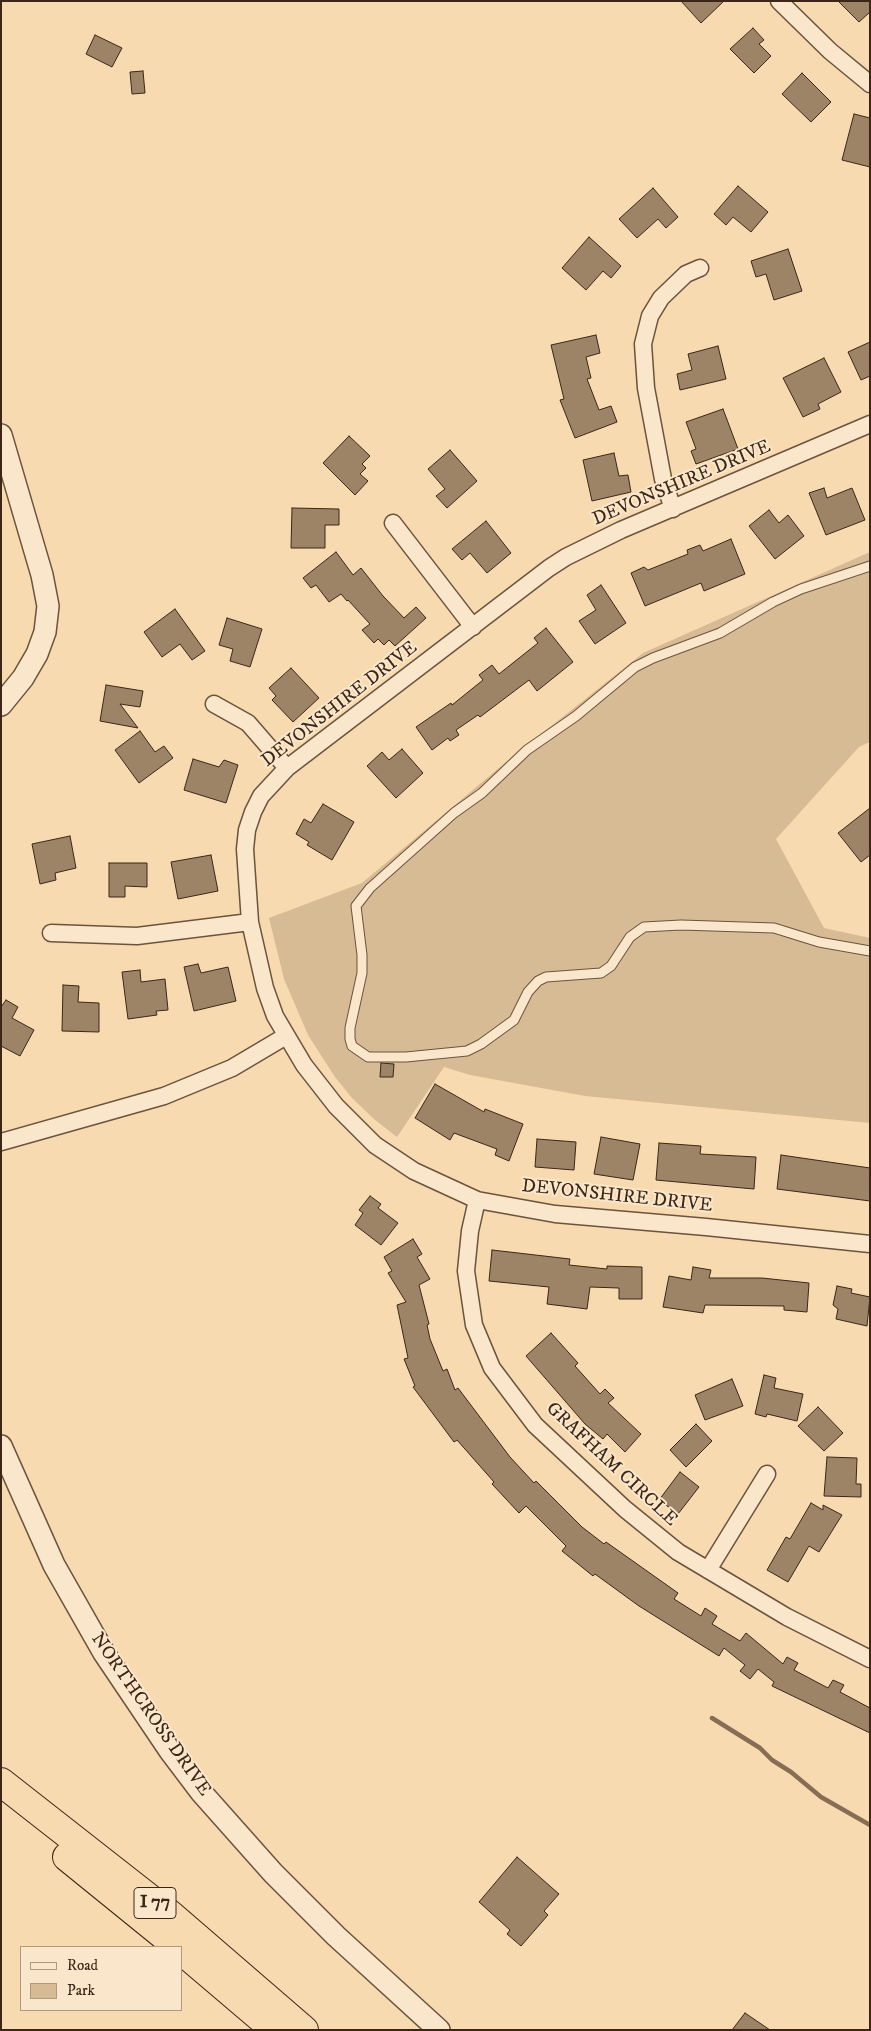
<!DOCTYPE html>
<style>
body{margin:0}
#map{position:relative;width:871px;height:2031px;overflow:hidden;background:#f7daaf;font-family:"IM FELL DW Pica",serif}
canvas{display:block}
.frame{position:absolute;inset:0;border:2px solid #3c2618;pointer-events:none}
.legend{position:absolute;left:20px;top:1946px;width:162px;height:65px;box-sizing:border-box;background:#fae7cb;border:1px solid #ae9a83;margin:0;padding:6px 9px;list-style:none;font-size:15px;color:#3c2618}
.legend li{display:flex;align-items:center;gap:10px;height:25px}
.legend b{width:25px;border:1px solid #ae9a83}
</style>
<div id="map">
<canvas width="871" height="2031"></canvas>
<div class="frame"></div>
<ul class="legend">
<li><b style="height:6px;background:#fae7cb"></b>Road</li>
<li><b style="height:14px;background:#d7bb95"></b>Park</li>
</ul>
</div>
<script>
const g = document.querySelector('canvas').getContext('2d');
g.lineJoin = 'round';
function paint(path, color) { g.fillStyle = color; g.fill(path, 'evenodd'); }
const poly = rows => new Path2D(rows.map(r => 'M' + r).join(''));
function trace(path, color, width, dash) { g.strokeStyle = color; g.lineWidth = width; g.lineCap = dash ? 'butt' : 'round'; g.setLineDash(dash || []); g.stroke(path); }
function drawText(font, color, halo, rows, align = 'center') {
  g.font = font + ' "IM FELL DW Pica",serif'; g.lineWidth = 4; g.setLineDash([]); g.textBaseline = 'middle'; g.strokeStyle = halo; g.fillStyle = color; for (const [text, x, y, turn = 0] of rows) {
    g.save(); g.translate(x, y); g.rotate((+turn || 0) * Math.PI / 180); g.textAlign = isNaN(turn) ? turn : align; if (halo) g.strokeText(text, 0, 0); g.fillText(text, 0, 0); g.restore();
  }
}
const green = poly([
 [870,552,870,742,859,747,776,839,824,928,870,938,870,1123,585,1096,470,1075,444,1067,397,1137,374,1119,352,1098,335,1077,308,1035,284,979,269,918,362,883,506,762,643,653]
]);
const stream = poly([
 [712,1718,760,1748,772,1760,791,1772,821,1797,870,1825]
]);
const building = poly([
 [681,1,724,1,701,23,681,1],
 [838,1,870,1,870,12,859,22,838,1],
 [753,28,764,40,759,44,771,56,754,73,730,49,753,28],
 [95,35,122,48,112,67,86,54,95,35],
 [143,71,145,93,132,94,130,72,143,71],
 [802,73,831,102,811,122,782,94,802,73],
 [854,114,870,118,870,167,842,160,854,114],
 [738,186,768,212,751,232,733,217,726,225,714,214,738,186],
 [653,188,678,217,666,228,658,219,637,238,619,219,653,188],
 [589,237,621,266,611,278,603,271,586,290,562,268,589,237],
 [788,249,802,291,774,300,766,274,756,277,751,261,788,249],
 [596,335,600,353,586,357,591,378,587,379,599,410,611,406,617,422,575,438,560,400,564,399,551,345,596,335],
 [870,342,870,376,861,380,848,352,870,342],
 [718,346,726,379,680,390,677,374,692,370,688,354,718,346],
 [824,358,841,392,818,404,820,409,803,417,783,378,824,358],
 [723,409,738,449,696,464,691,451,696,449,686,422,723,409],
 [349,436,370,456,362,464,366,468,360,474,368,481,355,495,323,463,349,436],
 [450,450,477,481,447,508,436,496,445,489,428,469,450,450],
 [614,453,619,476,628,475,631,492,592,501,583,460,614,453],
 [824,488,827,498,852,488,865,520,826,535,809,493,824,488],
 [292,508,339,509,339,525,325,525,325,548,291,548,292,508],
 [769,510,779,523,788,515,804,536,775,559,749,526,769,510],
 [486,521,511,553,487,573,470,553,462,560,452,549,486,521],
 [731,539,745,574,704,591,701,583,645,606,631,573,644,567,648,570,688,554,687,550,700,545,703,551,731,539],
 [336,552,353,575,361,568,383,596,404,618,416,607,426,618,395,646,389,640,384,645,378,639,374,643,362,630,370,624,348,600,347,601,341,594,329,602,316,585,311,588,303,578,336,552],
 [601,585,626,623,595,644,579,621,596,610,587,595,601,585],
 [175,609,205,651,192,660,180,644,162,657,144,632,175,609],
 [227,618,262,629,250,667,230,661,233,649,219,645,227,618],
 [546,628,573,662,537,691,529,680,480,717,478,715,456,730,459,735,450,741,448,738,432,750,416,727,451,703,452,705,483,680,479,675,492,665,499,674,538,643,534,638,546,628],
 [291,668,319,698,293,722,272,700,276,696,269,688,291,668],
 [106,685,143,691,140,707,120,704,138,728,100,721,106,685],
 [140,731,155,752,164,746,173,758,139,783,115,750,140,731],
 [402,749,423,773,396,798,367,766,382,752,389,760,402,749],
 [193,759,219,767,224,760,238,765,226,803,184,790,193,759],
 [323,804,354,822,332,860,307,845,309,842,296,834,304,819,311,823,323,804],
 [870,808,870,855,861,862,838,833,870,808],
 [70,836,76,868,55,873,56,880,40,884,32,844,70,836],
 [211,855,218,891,178,899,171,862,211,855],
 [109,863,147,863,147,887,125,886,125,897,109,897,109,863],
 [198,964,201,973,228,967,236,1001,194,1011,184,967,198,964],
 [140,970,141,982,165,979,168,1010,156,1011,157,1015,128,1019,122,972,140,970],
 [63,985,79,986,78,1002,99,1003,99,1032,62,1031,63,985],
 [6,1000,18,1007,12,1018,34,1030,20,1056,1,1046,1,1007,6,1000],
 [381,1063,394,1064,393,1077,380,1077,381,1063],
 [435,1084,484,1112,485,1109,523,1124,509,1161,495,1155,497,1149,454,1133,450,1140,415,1118,435,1084],
 [601,1137,640,1144,633,1180,594,1174,601,1137],
 [537,1139,576,1142,574,1170,535,1167,537,1139],
 [659,1143,701,1146,700,1154,756,1157,754,1189,656,1180,659,1143],
 [781,1155,870,1168,870,1201,777,1189,781,1155],
 [370,1196,381,1204,378,1208,398,1223,381,1245,355,1225,363,1213,359,1210,370,1196],
 [413,1239,422,1254,417,1257,430,1279,419,1285,429,1324,427,1325,430,1339,443,1371,447,1369,455,1390,458,1388,510,1457,534,1483,536,1481,582,1527,604,1544,606,1542,678,1593,674,1599,701,1616,705,1608,717,1616,712,1624,740,1641,746,1633,783,1664,787,1657,798,1663,794,1670,828,1688,833,1680,844,1685,840,1692,870,1708,870,1733,772,1686,774,1682,758,1669,750,1679,740,1671,745,1665,724,1648,719,1656,639,1606,595,1574,593,1576,562,1551,566,1546,526,1506,519,1513,492,1484,494,1482,457,1440,454,1442,413,1387,415,1386,404,1359,408,1358,397,1305,406,1302,388,1273,392,1271,384,1257,413,1239],
 [492,1250,570,1259,569,1265,607,1269,607,1266,642,1267,642,1299,619,1299,619,1288,590,1287,587,1309,547,1304,549,1287,489,1281,492,1250],
 [693,1267,711,1270,709,1278,762,1278,809,1283,807,1312,784,1310,784,1306,705,1305,703,1313,663,1307,669,1276,691,1280,693,1267],
 [837,1286,852,1289,851,1293,870,1297,867,1326,836,1319,838,1309,833,1305,837,1286],
 [551,1333,578,1363,575,1366,600,1394,605,1389,614,1398,608,1403,641,1434,625,1452,607,1434,603,1439,585,1424,526,1356,551,1333],
 [764,1375,776,1378,774,1388,803,1394,797,1421,767,1414,766,1417,755,1414,764,1375],
 [732,1379,743,1406,705,1420,695,1395,732,1379],
 [818,1407,843,1433,824,1451,798,1426,818,1407],
 [696,1424,712,1441,686,1467,670,1450,696,1424],
 [827,1457,857,1458,856,1484,861,1484,861,1497,824,1496,827,1457],
 [680,1472,699,1487,678,1514,659,1500,680,1472],
 [811,1503,823,1510,823,1505,842,1515,819,1552,809,1546,788,1582,767,1570,786,1537,790,1539,811,1503],
 [517,1857,559,1894,544,1911,548,1915,521,1946,507,1934,510,1930,479,1902,517,1857],
 [745,2013,770,2030,732,2030,745,2013]
]);
const service = poly([
 [870,566,801,589,773,602,720,633,653,658,635,667,576,716,527,750,482,793,454,813,370,888,356,906,362,955,362,973,350,1028,350,1039,352,1046,368,1057,406,1057,467,1051,481,1044,514,1020,528,992,538,981,546,977,601,973,611,966,630,937,644,927,681,925,774,928,819,942,870,951]
]);
const minor = poly([
 [779,1,830,51,870,84],
 [870,424,621,530,566,557,549,568,287,768,261,796,253,812,247,830,245,849,250,922,265,988,275,1016,304,1065,336,1106,375,1145,414,1171,477,1200,555,1214,706,1227,870,1244],
 [673,509,663,479,646,388,643,344,650,316,661,298,686,274,700,268],
 [393,523,473,627],
 [214,704,248,723,287,768],
 [51,933,137,936,250,922],
 [1,1142,164,1096,232,1068,286,1036],
 [477,1200,470,1231,466,1271,474,1325,492,1368,535,1425,625,1509,678,1552,787,1617,870,1659],
 [708,1570,767,1474]
]);
const tertiary = poly([
 [1,435,42,575,48,606,45,632,37,654,23,678,1,705],
 [1,1446,54,1565,104,1653,170,1751,201,1792,273,1873,336,1936,439,2030]
]);
const motorway = poly([
 [1,1782,172,1916,304,2030],
 [67,1857,178,1947],
 [181,1950,275,2030]
]);
const shields = [
 [155,1903,42]
];
const shieldNames = [
 ["I 77",155,1903]
];
const streetNames = [
 ["DEVONSHIRE DRIVE",682,484,-23],
 ["DEVONSHIRE DRIVE",340,705,-38],
 ["DEVONSHIRE DRIVE",617,1197,6],
 ["GRAFHAM CIRCLE",611,1465,43],
 ["NORTHCROSS DRIVE",150,1715,55]
];
paint(green, '#d7bb95');
trace(stream, '#866d54', 4.5);
paint(building, '#9d8467');
trace(building, '#3c2618', 1);
trace(service, '#6b533e', 11);
trace(minor, '#6b533e', 19);
trace(tertiary, '#6b533e', 24);
trace(motorway, '#3c2618', 30);
trace(service, '#fae7cb', 9);
trace(minor, '#fae7cb', 16);
trace(tertiary, '#fae7cb', 21);
trace(motorway, '#f7daaf', 28);
for (const [x, y, w] of shields) { const box = new Path2D(); box.roundRect(x - w / 2, y - 15.5, w, 31, 4); g.fillStyle = '#fae7cb'; g.fill(box); trace(box, '#3c2618', 1); }
drawText('bold 18px', '#3c2618', null, shieldNames);
drawText('19px', '#3c2618', '#fae7cb', streetNames);
</script>
